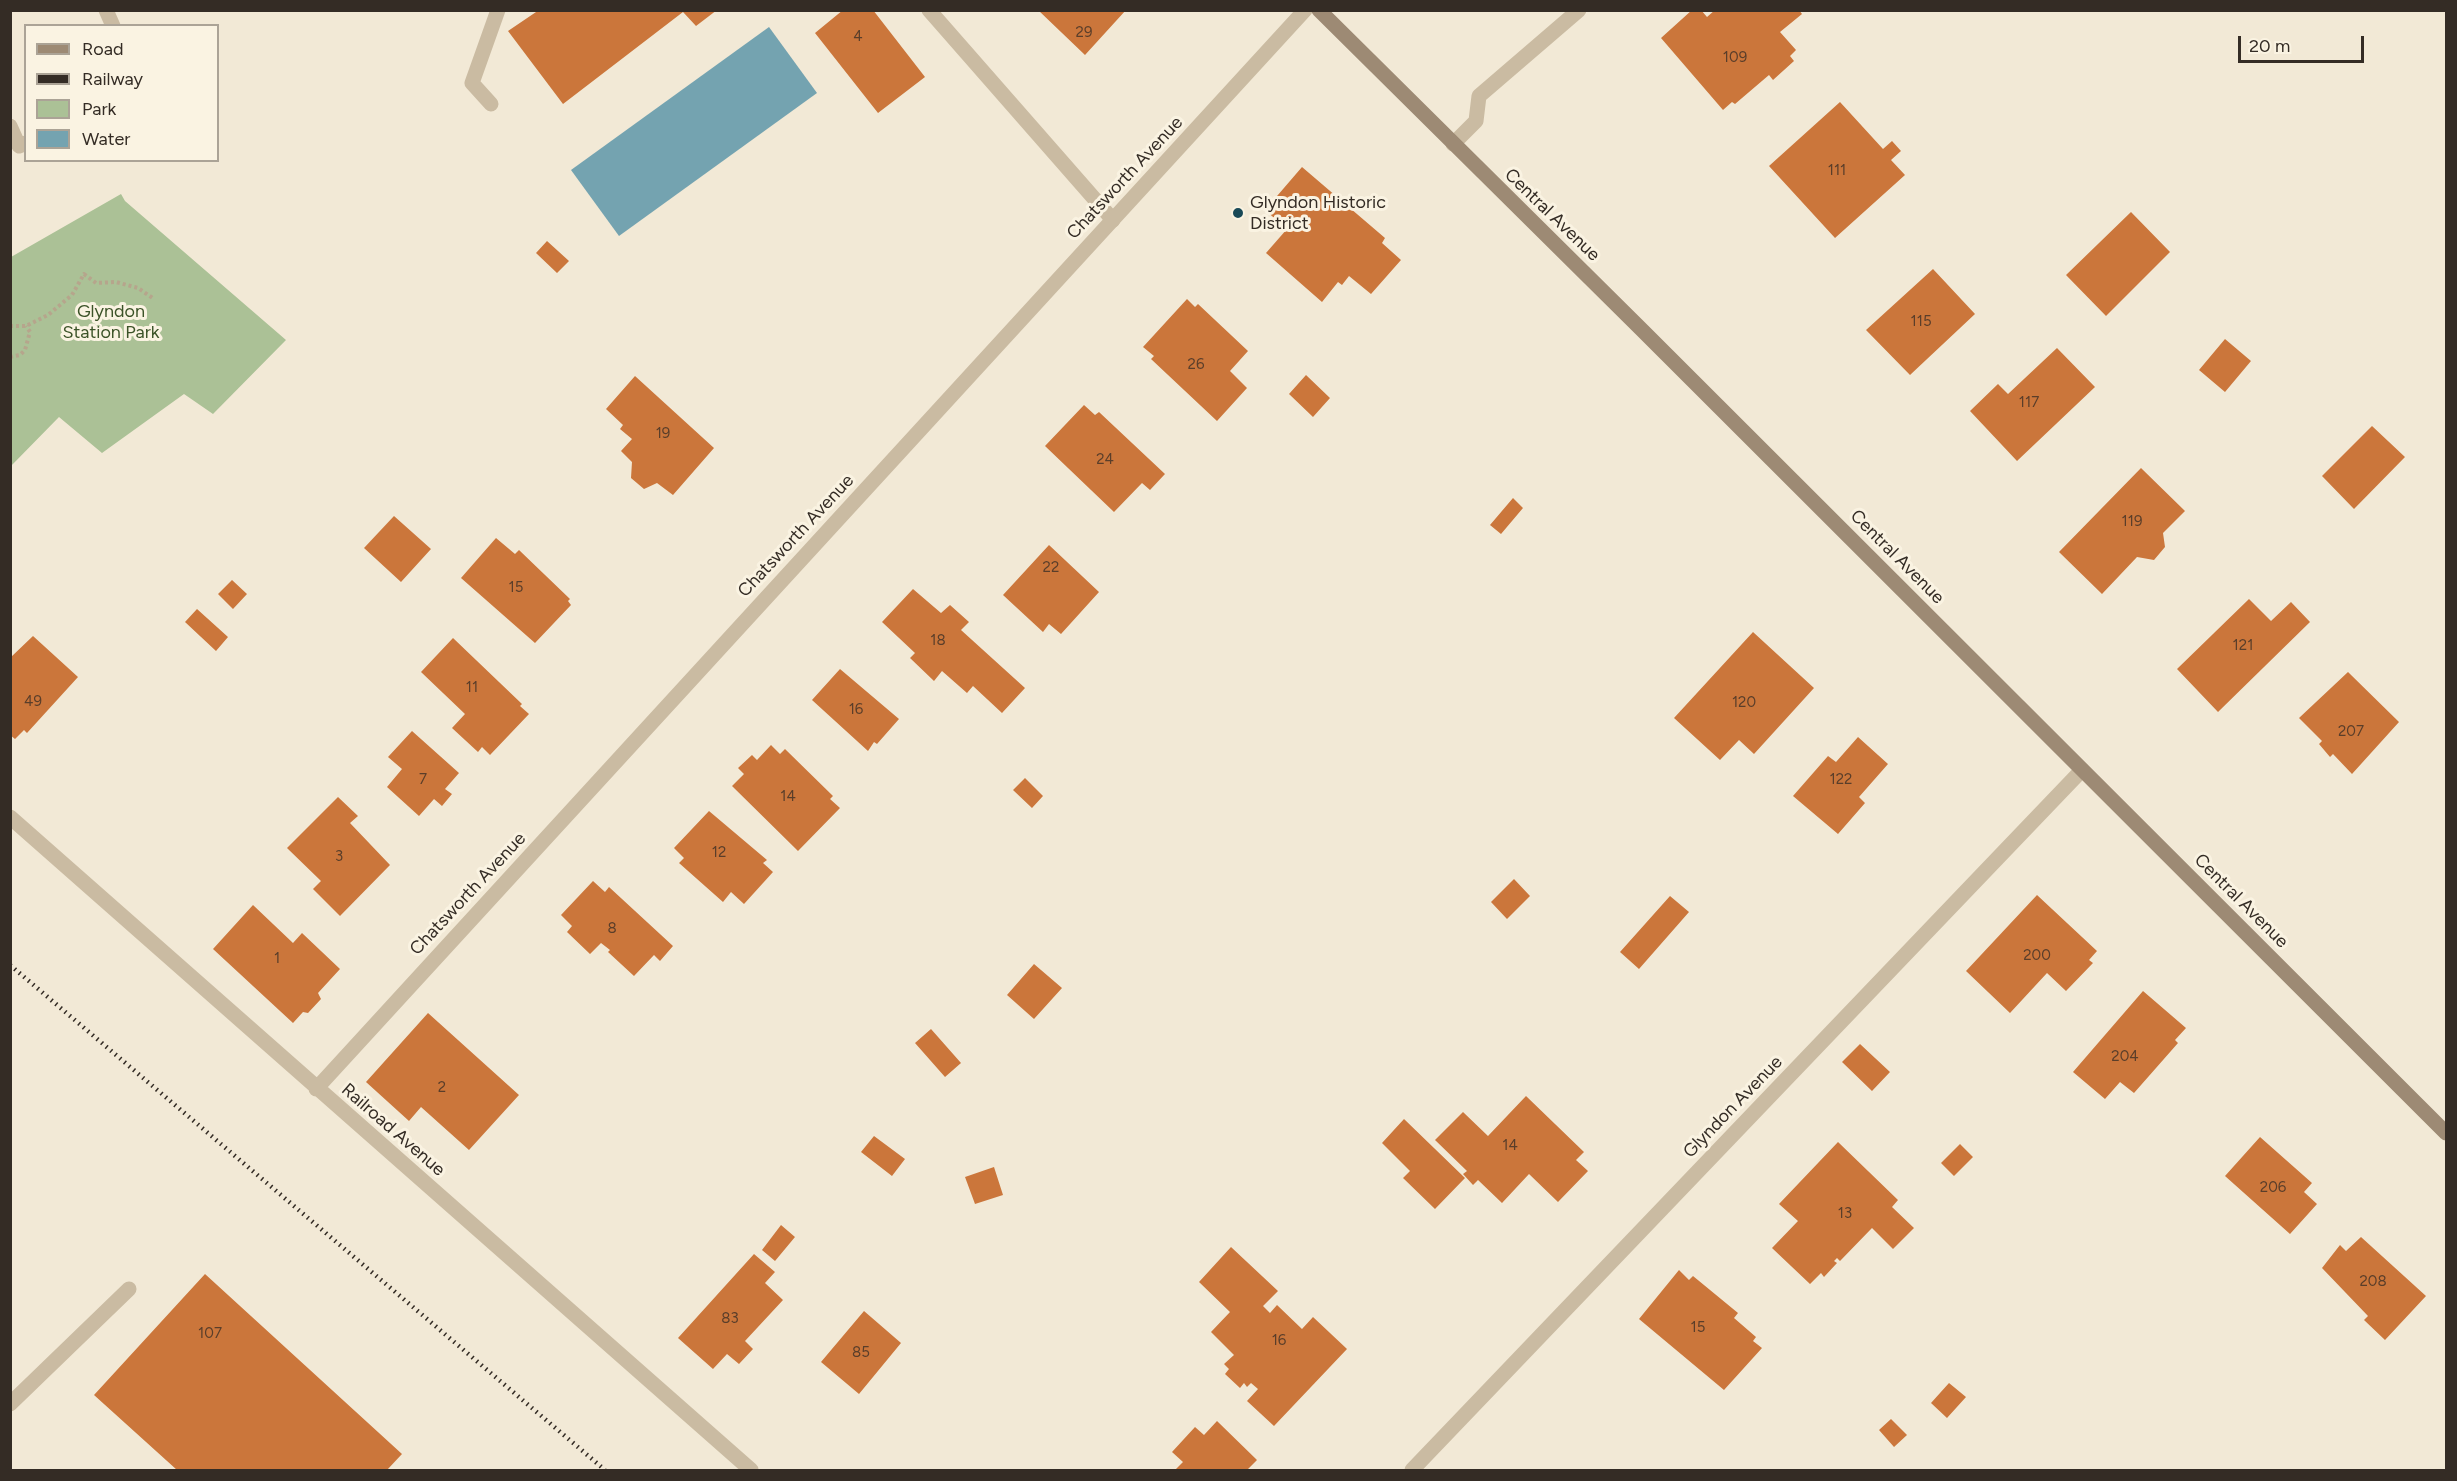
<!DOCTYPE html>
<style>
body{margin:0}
#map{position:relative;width:2457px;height:1481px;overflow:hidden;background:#f2e9d6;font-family:Figtree,sans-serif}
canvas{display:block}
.frame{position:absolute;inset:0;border:12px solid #342c25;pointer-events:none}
.legend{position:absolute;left:24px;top:24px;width:195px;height:138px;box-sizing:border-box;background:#faf3e2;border:2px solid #aba396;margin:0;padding:8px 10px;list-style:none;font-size:18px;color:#342c25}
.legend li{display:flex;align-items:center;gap:12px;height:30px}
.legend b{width:30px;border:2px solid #aba396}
.scale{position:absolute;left:2238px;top:36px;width:126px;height:27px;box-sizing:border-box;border:3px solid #342c25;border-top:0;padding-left:8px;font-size:18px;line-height:21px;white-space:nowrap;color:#342c25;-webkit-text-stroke:4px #faf3e2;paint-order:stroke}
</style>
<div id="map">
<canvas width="2457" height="1481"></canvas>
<div class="frame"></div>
<ul class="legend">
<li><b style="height:8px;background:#9d8a74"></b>Road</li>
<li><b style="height:8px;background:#342c25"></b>Railway</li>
<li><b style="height:16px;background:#abc196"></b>Park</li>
<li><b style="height:16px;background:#74a3b0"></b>Water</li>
</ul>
<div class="scale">20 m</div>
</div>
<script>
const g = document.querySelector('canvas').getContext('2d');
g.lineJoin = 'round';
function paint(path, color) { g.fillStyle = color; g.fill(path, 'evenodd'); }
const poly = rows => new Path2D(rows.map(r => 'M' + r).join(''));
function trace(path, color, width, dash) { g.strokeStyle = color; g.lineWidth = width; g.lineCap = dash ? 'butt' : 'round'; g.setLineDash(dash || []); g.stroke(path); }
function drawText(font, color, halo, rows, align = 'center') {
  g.font = font + ' Figtree,sans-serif'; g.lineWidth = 6; g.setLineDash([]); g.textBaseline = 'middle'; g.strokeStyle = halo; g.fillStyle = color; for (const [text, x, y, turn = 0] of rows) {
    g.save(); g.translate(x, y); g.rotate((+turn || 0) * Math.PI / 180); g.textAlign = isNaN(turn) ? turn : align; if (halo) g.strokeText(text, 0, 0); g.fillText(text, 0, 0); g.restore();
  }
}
const green = poly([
 [121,194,125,201,286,340,213,414,184,394,102,453,59,417,11,466,11,257]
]);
const water = poly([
 [769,27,817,93,619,236,571,170]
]);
const building = poly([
 [539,10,717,10,696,26,683,12,563,104,508,31],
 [843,10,873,10,925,77,878,113,815,33],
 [1038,10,1126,10,1085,55],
 [1692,10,1701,10,1707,17,1715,10,1799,10,1802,14,1780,32,1796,50,1790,56,1794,61,1773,80,1769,75,1735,104,1732,102,1723,110,1661,38],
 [1840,102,1883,149,1892,141,1901,151,1891,160,1905,175,1835,238,1769,166],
 [1302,167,1385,238,1382,243,1401,260,1371,294,1349,276,1342,285,1338,282,1322,302,1266,253,1287,229,1265,210],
 [2131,212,2170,252,2106,316,2066,275],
 [547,241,569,261,557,273,536,253],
 [1933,269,1975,314,1910,375,1866,330],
 [1187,299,1195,307,1198,304,1248,351,1230,371,1247,388,1217,421,1151,359,1154,356,1143,347],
 [2225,339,2251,361,2225,392,2199,370],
 [2057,348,2095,387,2017,461,1970,411,1998,384,2008,394],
 [1306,375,1330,398,1313,417,1289,394],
 [635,376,714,448,673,495,657,483,644,489,631,478,632,462,621,451,632,439,620,429,623,425,606,409],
 [1084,405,1095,415,1099,412,1165,474,1150,490,1142,483,1114,512,1045,446],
 [2372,426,2405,457,2354,509,2322,476],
 [2141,468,2185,511,2163,533,2165,547,2154,560,2137,557,2102,594,2059,552],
 [1513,498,1523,508,1501,534,1490,525],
 [394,516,431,549,401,582,364,548],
 [496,538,515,554,519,550,570,599,568,601,571,605,535,643,461,578],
 [1049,545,1099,592,1061,634,1049,624,1043,632,1003,595],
 [232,580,247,594,233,609,218,594],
 [913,589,941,613,950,605,969,622,961,630,1025,688,1002,713,973,686,967,693,942,671,934,681,910,658,915,653,882,622],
 [2249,599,2271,621,2291,602,2310,622,2218,712,2177,669],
 [197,609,228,637,216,651,185,622],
 [1753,632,1814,688,1754,754,1739,740,1720,760,1674,718],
 [33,636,78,677,27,733,24,730,15,739,10,735,10,658],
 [453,638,522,704,520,706,529,714,490,755,482,747,478,752,452,728,465,714,421,672],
 [840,669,899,719,877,744,874,742,868,751,812,700],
 [2348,672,2399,722,2352,774,2333,754,2330,757,2319,744,2322,741,2299,718],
 [412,731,459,773,445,789,452,794,442,806,434,799,419,816,387,787,402,769,388,757],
 [1858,737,1888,764,1859,797,1865,803,1838,834,1793,796,1828,756,1836,762],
 [771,745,780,754,785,749,833,796,830,799,840,808,798,851,732,786,744,774,738,768,752,755,757,760],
 [1025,778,1043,796,1032,808,1013,790],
 [338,797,358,816,350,823,390,865,340,916,313,889,321,881,287,848],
 [709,811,767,860,763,863,773,872,744,904,731,892,723,902,679,863,684,858,674,848],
 [1514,879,1530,896,1507,919,1491,902],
 [593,881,605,892,609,887,673,946,660,961,654,955,634,976,608,952,610,950,601,943,590,954,567,932,572,926,561,915],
 [2037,895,2097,951,2089,960,2093,963,2066,991,2047,973,2010,1013,1966,971],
 [1670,896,1689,912,1639,969,1620,952],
 [253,905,293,943,302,933,340,969,318,993,321,999,308,1013,303,1012,293,1023,213,949],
 [1034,964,1062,988,1034,1019,1007,995],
 [2143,991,2186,1028,2175,1040,2178,1043,2134,1093,2120,1082,2105,1099,2073,1072],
 [428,1013,519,1095,469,1150,421,1107,409,1121,366,1082],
 [931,1029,961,1063,945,1077,915,1043],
 [1860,1044,1890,1072,1872,1091,1842,1062],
 [1526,1096,1584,1152,1576,1160,1588,1171,1558,1202,1529,1174,1502,1203,1478,1180,1473,1185,1463,1174,1467,1171,1435,1140,1463,1112,1488,1136],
 [1404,1119,1465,1178,1435,1209,1403,1178,1410,1171,1382,1143],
 [874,1136,905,1159,892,1176,861,1152],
 [2260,1137,2312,1183,2304,1192,2317,1204,2290,1234,2225,1176],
 [1838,1142,1898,1200,1892,1207,1914,1228,1893,1249,1872,1228,1840,1261,1837,1258,1834,1261,1837,1263,1824,1277,1821,1273,1810,1284,1772,1248,1798,1221,1779,1204],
 [1960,1144,1973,1157,1954,1176,1941,1163],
 [994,1167,1003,1195,975,1204,965,1177],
 [781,1225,795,1237,775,1261,762,1250],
 [2361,1237,2426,1296,2385,1340,2364,1320,2368,1316,2322,1268,2340,1245,2346,1251],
 [1231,1247,1278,1291,1263,1306,1270,1313,1277,1305,1302,1329,1313,1317,1347,1349,1274,1426,1247,1401,1258,1389,1251,1383,1247,1387,1244,1383,1240,1388,1225,1374,1229,1369,1224,1364,1234,1355,1211,1332,1230,1312,1199,1282],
 [754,1254,775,1272,765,1283,783,1300,745,1341,753,1349,739,1364,727,1354,713,1369,678,1338],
 [1679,1270,1689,1280,1693,1276,1738,1313,1734,1318,1756,1337,1753,1341,1762,1348,1724,1390,1639,1319],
 [205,1274,402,1454,387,1470,177,1470,94,1395],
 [864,1311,901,1343,859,1394,821,1362],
 [1949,1383,1966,1397,1947,1418,1931,1403],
 [1891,1419,1907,1435,1894,1447,1879,1430],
 [1217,1421,1257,1460,1247,1470,1175,1470,1183,1462,1172,1452,1195,1427,1204,1435]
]);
const path = poly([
 [10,326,26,326,48,315,72,295,84,274,96,283,116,282,138,288,154,299],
 [10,357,20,355,25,350,30,332,26,326]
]);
const service = poly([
 [106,10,113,26],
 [929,10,1113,220],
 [491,104,472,83,498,10],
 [10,126,19,146,26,143],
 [1453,144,1476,121,1479,96,1579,10],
 [10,1404,129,1289]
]);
const minor = poly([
 [10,817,751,1470],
 [316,1089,1305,10],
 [1412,1470,2082,770]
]);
const secondary = poly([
 [1319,10,1640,328,2446,1133]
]);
const rail = poly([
 [10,965,605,1470]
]);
const markers = [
 [1238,213,6,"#194957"]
];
const numberNames = [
 ["29",1084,33],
 ["4",858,37],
 ["109",1735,58],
 ["111",1837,171],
 ["115",1921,322],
 ["26",1196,365],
 ["117",2029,403],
 ["19",663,434],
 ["24",1105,460],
 ["119",2132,522],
 ["22",1051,568],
 ["15",516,588],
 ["18",938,641],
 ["121",2243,646],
 ["11",472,688],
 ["49",33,702],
 ["120",1744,703],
 ["16",856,710],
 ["207",2351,732],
 ["7",423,780],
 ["122",1841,780],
 ["14",788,797],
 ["12",719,853],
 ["3",339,857],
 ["8",612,929],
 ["200",2037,956],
 ["1",277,959],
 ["204",2125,1057],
 ["2",442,1088],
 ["14",1510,1146],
 ["206",2273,1188],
 ["13",1845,1214],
 ["208",2373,1282],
 ["83",730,1319],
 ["15",1698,1328],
 ["107",210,1334],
 ["16",1279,1341],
 ["85",861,1353]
];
const streetNames = [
 ["Chatsworth Avenue",1125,178,-47],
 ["Central Avenue",1552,215,44],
 ["Chatsworth Avenue",796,536,-47],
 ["Central Avenue",1897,557,45],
 ["Chatsworth Avenue",468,894,-47],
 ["Central Avenue",2241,901,45],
 ["Glyndon Avenue",1733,1107,-46],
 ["Railroad Avenue",393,1130,41]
];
const poiNames = [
 ["Glyndon Historic",1250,203],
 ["District",1250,224]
];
const parkNames = [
 ["Glyndon",111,312],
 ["Station Park",111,333]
];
paint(green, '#abc196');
paint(water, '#74a3b0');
paint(building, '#cb763b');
trace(path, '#b6a58c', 4, [3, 3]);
trace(service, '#cabba2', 15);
trace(minor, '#cabba2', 15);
trace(secondary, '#9d8a74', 15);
trace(rail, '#342c25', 4.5, [1.5, 4.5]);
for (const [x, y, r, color] of markers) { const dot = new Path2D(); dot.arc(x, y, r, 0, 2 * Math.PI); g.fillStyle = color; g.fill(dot); trace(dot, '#faf3e2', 2); }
drawText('15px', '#5a3e2a', null, numberNames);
drawText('18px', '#342c25', '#faf3e2', streetNames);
drawText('18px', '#342c25', '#faf3e2', poiNames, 'left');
drawText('18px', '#3c5328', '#faf3e2', parkNames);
</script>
